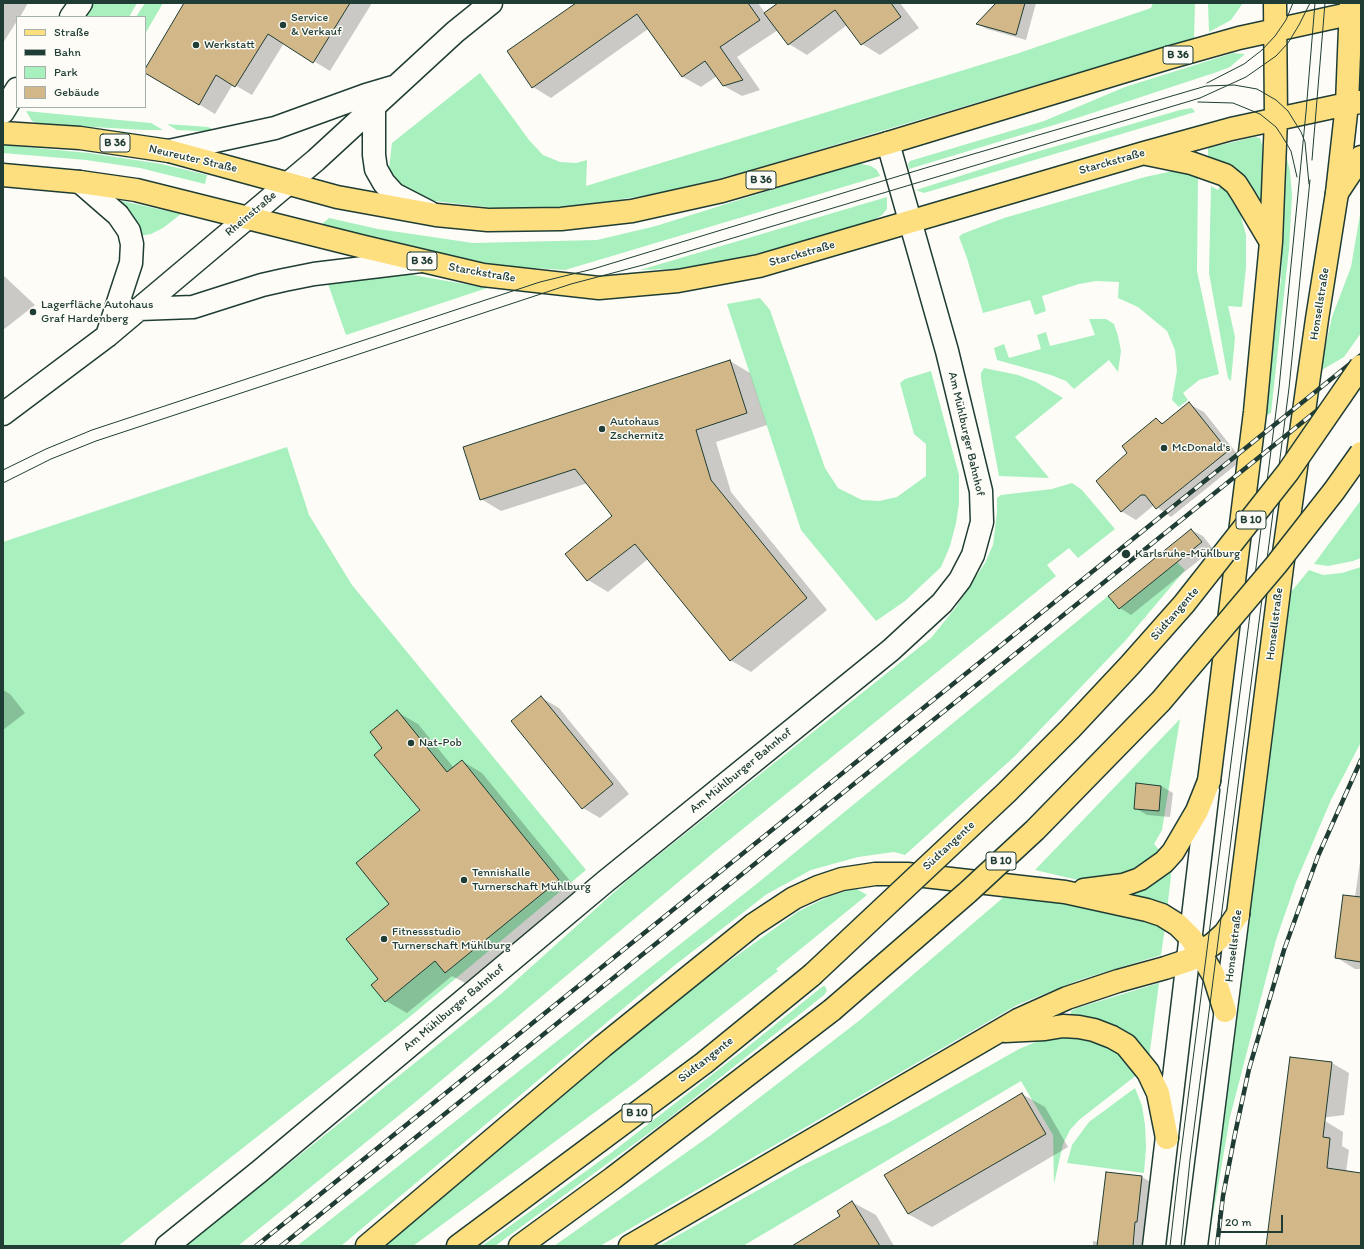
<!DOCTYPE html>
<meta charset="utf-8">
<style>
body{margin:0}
#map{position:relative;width:1364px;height:1249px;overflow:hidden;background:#fdfcf7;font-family:Itim,sans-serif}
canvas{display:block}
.frame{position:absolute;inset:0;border:4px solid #1f3d34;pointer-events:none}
.legend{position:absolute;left:16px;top:16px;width:130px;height:92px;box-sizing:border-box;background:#fdfcf7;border:1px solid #a4b0a9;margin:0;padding:5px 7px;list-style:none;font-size:12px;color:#1f3d34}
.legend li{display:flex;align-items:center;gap:8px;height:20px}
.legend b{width:20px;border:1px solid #a4b0a9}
.scale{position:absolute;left:1218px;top:1215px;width:65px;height:18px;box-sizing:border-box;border:2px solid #1f3d34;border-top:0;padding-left:5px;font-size:12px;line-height:14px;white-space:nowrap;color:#1f3d34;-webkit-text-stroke:3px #fdfcf7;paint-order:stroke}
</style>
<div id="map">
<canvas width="1364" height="1249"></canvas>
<div class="frame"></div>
<ul class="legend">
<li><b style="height:5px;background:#fedf80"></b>Straße</li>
<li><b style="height:5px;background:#1f3d34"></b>Bahn</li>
<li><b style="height:11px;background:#a8f0be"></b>Park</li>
<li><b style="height:11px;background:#d2b788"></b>Gebäude</li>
</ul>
<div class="scale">20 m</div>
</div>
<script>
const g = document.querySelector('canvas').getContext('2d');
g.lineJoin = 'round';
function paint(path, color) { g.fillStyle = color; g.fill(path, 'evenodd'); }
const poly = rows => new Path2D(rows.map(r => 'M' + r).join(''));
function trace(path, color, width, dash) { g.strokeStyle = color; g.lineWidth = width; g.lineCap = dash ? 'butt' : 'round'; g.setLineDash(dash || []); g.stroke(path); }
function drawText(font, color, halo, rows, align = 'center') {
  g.font = font + ' Itim,sans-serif'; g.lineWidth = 3; g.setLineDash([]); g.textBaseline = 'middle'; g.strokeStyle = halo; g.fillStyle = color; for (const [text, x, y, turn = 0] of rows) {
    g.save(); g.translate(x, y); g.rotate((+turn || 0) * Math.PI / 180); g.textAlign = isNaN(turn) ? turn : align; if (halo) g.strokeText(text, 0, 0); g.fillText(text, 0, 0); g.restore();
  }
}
const green = poly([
 [91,3,137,3,129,17,81,17],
 [145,3,163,3,145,34,145,17,136,17],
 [1153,3,1195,3,1194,38,747,171,672,191,580,206,504,209,425,200,406,193,389,169,392,143,480,73,529,140,543,155,560,162,576,163,587,160,586,186,1016,54,1151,8],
 [1208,3,1243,3,1231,20,1209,32],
 [1233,53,1245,54,1230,67,1217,72,1077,118,909,169,908,164,910,161,1044,121,1125,87],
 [1192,108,1195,112,924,193,916,190,1029,154,1180,110],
 [26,111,151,123,163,130,145,130,40,124,32,121],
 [167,124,208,127,219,132,177,130],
 [1255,137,1260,138,1262,145,1262,200,1259,202,1208,158,1208,148],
 [3,145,89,153,162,164,207,175,205,184,140,168,86,160,3,153],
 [1286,155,1290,171,1292,195,1289,249,1271,413,1265,416,1281,279],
 [857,163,871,166,877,170,880,176,565,270,518,267,471,261,355,235,321,225,329,218,378,229,473,243,597,240,656,226],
 [1173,171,1198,174,1197,271,1219,374,1199,380,1183,393,1188,400,1179,407,1172,400,1177,371,1175,350,1167,331,1138,307,1118,298,1119,282,1096,281,1079,284,1042,296,1046,311,1035,315,1030,300,983,313,967,258,959,237,962,234,1004,218,1145,177],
 [1221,184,1233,196,1239,209,1246,235,1246,267,1242,307,1228,306,1235,337,1231,381,1228,378,1209,273,1211,186,1218,190],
 [887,197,887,209,882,215,872,221,781,248,728,260,676,269,640,270],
 [122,201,181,214,163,228,151,234,140,236,118,206],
 [1361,209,1361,333,1344,357,1320,371,1332,317,1351,267],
 [407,274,487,288,346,335,328,284],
 [760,298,770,310,825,468,838,488,862,500,879,501,897,497,926,476,926,444,914,434,900,383,905,379,931,371,959,475,959,504,956,523,950,546,941,567,905,601,876,621,801,530,727,304],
 [1089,319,1106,319,1114,324,1118,336,1121,351,1118,372,1109,360,1074,389,1066,381,1051,375,997,360,994,348,1004,344,1009,358,1041,349,1037,335,1046,332,1050,346,1095,335],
 [984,368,1018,375,1036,382,1063,398,1015,437,1049,478,999,476,981,379,981,373],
 [287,447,309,515,352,585,586,870,407,1019,118,1246,3,1246,3,542],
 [1072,483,1082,490,1115,529,1078,558,1069,548,1047,565,1056,576,718,849,413,1104,238,1246,186,1246,501,994,631,877,931,638,956,607,985,563,993,545,997,512,997,498,1001,495,1052,489],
 [1361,500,1361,558,1353,561,1328,566,1314,564],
 [1177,562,1185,570,1125,641,1014,757,905,855,894,852,858,857,811,870,767,894,675,965,341,1246,297,1246,759,882,1108,596,1119,609],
 [1361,567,1361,742,1331,800,1296,882,1276,940,1230,1117,1208,1244,1291,592,1309,570,1323,575,1342,573],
 [1180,719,1162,830,1154,844,1162,853,1150,866,1107,881,1078,880,1035,870],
 [1172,867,1167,910,1131,896,1132,893],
 [855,888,867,895,776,969,778,971,636,1082,413,1246,380,1246,548,1104,710,975,799,911,828,897],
 [1005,896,1103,909,1144,917,1165,927,1161,955,1079,980,1017,1005,600,1246,554,1246,711,1135,860,1020],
 [1159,983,1149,1058,1073,1019,1071,1015,1071,1011,1077,1008],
 [823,986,825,986,827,991,824,995,668,1119,495,1246,482,1246,611,1153,745,1049],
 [1074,1036,1100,1042,1124,1055,1138,1074,1079,1120,1070,1130,1063,1144,1054,1184,1053,1135,1021,1081,743,1246,659,1246,799,1167,890,1122,1019,1049,1041,1040],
 [1135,1088,1142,1106,1145,1125,1146,1147,1144,1173,1067,1163,1072,1145,1089,1122]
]);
const shadow = poly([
 [3,3,28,3,20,17,17,17,17,21,3,43],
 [185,3,372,3,330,71,284,43,252,95,233,84,215,114,145,72],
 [577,3,758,3,765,13,779,3,900,3,919,28,880,55,862,44,847,25,807,55,789,44,778,30,737,57,760,90,742,96,724,86,717,76,701,87,683,77,648,29,551,98,533,87],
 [998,3,1036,3,1026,40,987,29,977,24],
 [3,275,35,305,3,330],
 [730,361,750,373,767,425,716,442,731,492,827,610,751,672,730,660,648,559,608,592,588,580,614,516,588,483,501,511,481,499],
 [1189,404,1204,412,1242,460,1171,517,1154,505,1136,520,1121,511,1156,419,1165,424],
 [1191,530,1203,536,1213,549,1131,615,1120,608],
 [3,690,10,694,25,713,3,730],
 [542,698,559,708,629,794,600,818,583,808],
 [397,712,418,724,454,768,462,761,482,773,580,893,467,984,452,976,407,1013,386,1001,380,979,391,904,421,811,384,748],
 [1137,784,1161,786,1173,793,1170,817,1147,815,1135,808],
 [1361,855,1361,969,1355,969,1336,957,1355,897],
 [1332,1063,1349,1073,1344,1115,1313,1119,1325,1121,1343,1132,1342,1146,1349,1150,1346,1172,1361,1174,1361,1246,1267,1246],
 [1022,1094,1045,1107,1068,1147,932,1227,908,1214],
 [1107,1173,1142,1177,1154,1184,1145,1246,1093,1246,1093,1241,1099,1242],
 [852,1202,876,1215,894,1246,793,1246,841,1217]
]);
const building = poly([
 [184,3,350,3,313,63,268,34,235,87,216,75,199,105,145,73,145,69,184,3],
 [576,3,748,3,760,20,720,47,743,80,723,86,705,61,682,77,637,14,532,88,507,51,576,3],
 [778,3,891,3,901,17,861,45,835,10,788,45,764,13,778,3],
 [996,3,1025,3,1016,35,976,24,996,3],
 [730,360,747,413,696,430,711,480,807,598,730,661,635,544,587,581,565,554,612,516,575,469,480,500,463,447,730,360],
 [1189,402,1228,451,1156,509,1145,495,1141,495,1121,512,1096,481,1127,453,1122,446,1156,418,1162,424,1189,402],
 [1191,529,1202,542,1119,609,1108,596,1191,529],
 [541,696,613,784,582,809,511,721,541,696],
 [397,710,447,772,462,760,559,880,445,973,435,961,385,1002,371,985,378,979,346,939,389,904,356,863,420,810,374,755,382,748,370,732,397,710],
 [1136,783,1161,786,1159,811,1134,809,1136,783],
 [1343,895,1361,897,1361,962,1335,958,1343,895],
 [1290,1057,1332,1062,1323,1137,1330,1138,1327,1168,1361,1173,1361,1246,1266,1246,1290,1057],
 [1022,1093,1046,1134,908,1214,884,1175,1022,1093],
 [1106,1172,1142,1176,1137,1222,1135,1222,1133,1246,1097,1246,1106,1172],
 [852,1201,880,1246,792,1246,840,1216,837,1211,852,1201]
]);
const street = poly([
 [71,17,81,3],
 [3,112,17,89],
 [167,1246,260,1171,606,881,891,650,942,603,960,580,973,555,982,522,981,491,947,351,888,143]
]);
const secondary = poly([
 [374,108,374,155,376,169,384,183,394,194,429,212],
 [169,151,275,128,366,95,393,87],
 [80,182,118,215,129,231,132,244,131,263,107,336],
 [139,309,193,307,262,285,284,280,314,274,421,261],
 [3,414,107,336,316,160,455,32,491,3],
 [1154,1246,1208,790],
 [1196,1246,1238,914]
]);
const primary = poly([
 [3,133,80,138,169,151,337,197,436,215,488,220,561,219,632,211,722,191,888,143,1168,58,1239,38,1349,14],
 [1147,154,1191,163,1225,175,1236,184,1243,195,1271,242],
 [3,175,80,182,136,190,364,247,483,275,599,288,678,281,759,266,1144,153,1231,129,1347,104],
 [1209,781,1255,412,1271,242,1276,119,1275,3],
 [1238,914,1282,567,1317,319,1337,193,1347,104,1351,3]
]);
const highway = poly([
 [1349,14,1361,10],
 [1347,104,1361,102],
 [1337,193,1361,157],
 [1084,890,1123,885,1140,879,1164,862,1173,852,1197,811,1209,781],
 [1005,1031,1045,1029,1063,1026,1079,1027,1094,1030,1112,1037,1126,1045,1148,1072,1158,1093,1167,1138],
 [367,1246,603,1046,753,925,794,898,818,887,842,879,875,874,907,874,1065,892,1147,910,1162,915,1178,925,1191,938,1214,976,1225,1011],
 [458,1246,704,1063,812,975],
 [520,1246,613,1178,832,1010],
 [630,1246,1018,1020,1067,998,1118,981,1165,968,1189,960,1213,944,1225,933,1238,914]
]);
const tram = poly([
 [1207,83,1244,64,1262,50,1275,36,1286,20,1293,3],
 [1198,102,1233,103,1260,114,1276,127,1282,136,1291,151,1297,177],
 [1312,160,1325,3],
 [3,470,46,449,92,430,540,282,593,269,922,169,1206,86,1234,85,1257,89,1276,100,1288,111,1301,132,1305,142,1309,184],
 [3,483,51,459,96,441,571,284,643,265,1200,98,1246,77,1276,56,1288,43,1299,25,1310,3],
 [1170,1246,1178,1176,1279,388,1306,112,1315,3],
 [1181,1246,1190,1160,1289,388,1310,180]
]);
const rail = poly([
 [256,1246,1361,355],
 [281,1246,1361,375],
 [1217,1246,1223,1196,1235,1134,1249,1069,1284,950,1318,856,1361,760]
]);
const highwayBridge = poly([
 [812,975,1007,792,1070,729,1130,665,1184,604,1288,472,1361,366],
 [832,1010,968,892,1035,830,1161,701,1276,565,1334,491,1361,453]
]);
const markers = [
 [283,25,4,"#1f3d34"],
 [196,45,4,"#1f3d34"],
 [33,312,4,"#1f3d34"],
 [602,429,4,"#1f3d34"],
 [1164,448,4,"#1f3d34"],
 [1126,554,5,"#1f3d34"],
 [411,743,4,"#1f3d34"],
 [464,880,4,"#1f3d34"],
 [384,939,4,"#1f3d34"]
];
const shields = [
 [1178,55,30],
 [115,143,30],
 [761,180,30],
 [422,261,30],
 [1251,520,30],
 [1001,861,30],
 [637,1113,30]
];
const shieldNames = [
 ["B 36",1178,55],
 ["B 36",115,143],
 ["B 36",761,180],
 ["B 36",422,261],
 ["B 10",1251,520],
 ["B 10",1001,861],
 ["B 10",637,1113]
];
const poiNames = [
 ["Service",291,18],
 ["& Verkauf",291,32],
 ["Werkstatt",204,45],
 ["Lagerfläche Autohaus",41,305],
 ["Graf Hardenberg",41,319],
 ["Autohaus",610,422],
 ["Zschernitz",610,436],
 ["McDonald's",1172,448],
 ["Karlsruhe-Mühlburg",1135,554],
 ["Nat-Pob",419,743],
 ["Tennishalle",472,873],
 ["Turnerschaft Mühlburg",472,887],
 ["Fitnessstudio",392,932],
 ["Turnerschaft Mühlburg",392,946]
];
const streetNames = [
 ["Neureuter Straße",193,159,13],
 ["Starckstraße",1112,162,-16],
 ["Rheinstraße",251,214,-40],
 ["Starckstraße",802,254,-16],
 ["Starckstraße",482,273,10],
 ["Honsellstraße",1320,304,-81],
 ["Am Mühlburger Bahnhof",966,434,77],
 ["Südtangente",1175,614,-49],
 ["Honsellstraße",1275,624,-83],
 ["Am Mühlburger Bahnhof",741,771,-39],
 ["Südtangente",949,846,-43],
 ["Honsellstraße",1234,946,-83],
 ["Am Mühlburger Bahnhof",454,1008,-40],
 ["Südtangente",706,1060,-38]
];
paint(green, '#a8f0be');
paint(shadow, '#0003');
paint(building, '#d2b788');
trace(building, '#1f3d34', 1);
trace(street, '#1f3d34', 25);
trace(secondary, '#1f3d34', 25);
trace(primary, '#1f3d34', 25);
trace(highway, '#1f3d34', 25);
trace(street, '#fdfcf7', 22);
trace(secondary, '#fdfcf7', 22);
trace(primary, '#fedf80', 22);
trace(highway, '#fedf80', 22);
trace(tram, '#1f3d34', 1);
trace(rail, '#1f3d34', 4.5);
trace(rail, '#fdfcf7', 3, [9]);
trace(highwayBridge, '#1f3d34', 25, []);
trace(highwayBridge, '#fedf80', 22);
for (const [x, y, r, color] of markers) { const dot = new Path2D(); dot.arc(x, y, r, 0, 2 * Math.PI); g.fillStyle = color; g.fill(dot); trace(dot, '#fdfcf7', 1.5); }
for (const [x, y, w] of shields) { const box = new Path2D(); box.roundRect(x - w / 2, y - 9, w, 18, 3); g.fillStyle = '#fdfcf7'; g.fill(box); trace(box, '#1f3d34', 1); }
drawText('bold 11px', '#1f3d34', null, shieldNames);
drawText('12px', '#1f3d34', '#fdfcf7', poiNames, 'left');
drawText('12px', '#1f3d34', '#fdfcf7', streetNames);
</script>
